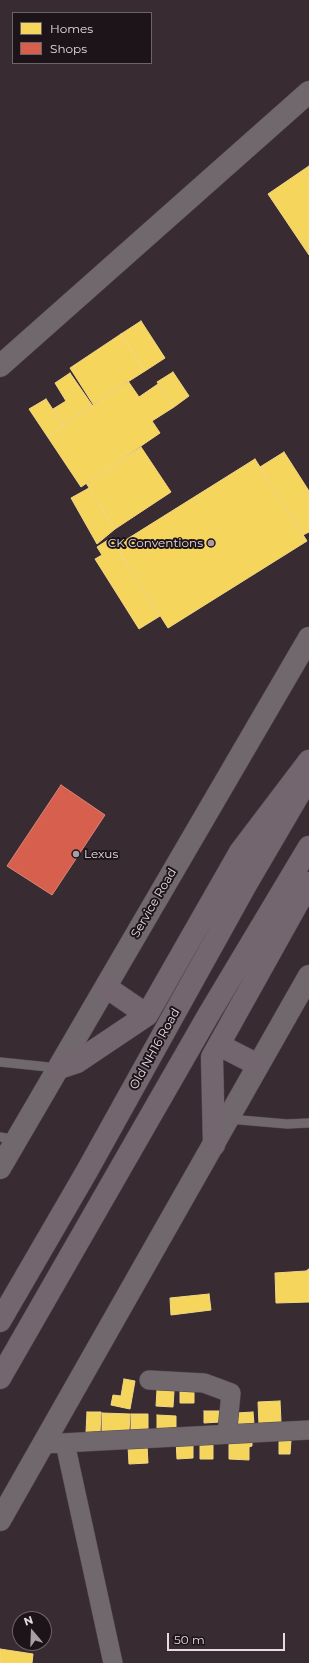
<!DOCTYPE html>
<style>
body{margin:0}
#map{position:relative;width:309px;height:1663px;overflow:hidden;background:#382c32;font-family:Montserrat,sans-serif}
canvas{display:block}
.legend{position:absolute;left:12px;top:12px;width:140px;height:52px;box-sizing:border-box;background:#1d1419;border:1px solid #6e6369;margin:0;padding:5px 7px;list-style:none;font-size:12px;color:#e8dae1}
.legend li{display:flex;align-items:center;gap:8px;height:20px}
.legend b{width:20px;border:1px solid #6e6369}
.north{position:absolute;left:12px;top:1611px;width:40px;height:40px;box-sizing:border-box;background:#1d1419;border:1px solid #6e6369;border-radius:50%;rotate:341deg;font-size:11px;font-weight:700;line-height:16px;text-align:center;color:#e8dae1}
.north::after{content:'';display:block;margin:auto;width:14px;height:18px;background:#aa9da4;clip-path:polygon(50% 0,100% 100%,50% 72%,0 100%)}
.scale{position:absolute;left:167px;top:1633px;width:118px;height:18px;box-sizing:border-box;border:2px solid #e8dae1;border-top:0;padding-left:5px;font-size:12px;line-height:14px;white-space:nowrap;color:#e8dae1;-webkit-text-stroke:3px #1d1419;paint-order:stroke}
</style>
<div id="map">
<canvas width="309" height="1663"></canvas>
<ul class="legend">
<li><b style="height:11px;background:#f6d55c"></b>Homes</li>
<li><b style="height:11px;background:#d6604d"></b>Shops</li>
</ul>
<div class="north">N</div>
<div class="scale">50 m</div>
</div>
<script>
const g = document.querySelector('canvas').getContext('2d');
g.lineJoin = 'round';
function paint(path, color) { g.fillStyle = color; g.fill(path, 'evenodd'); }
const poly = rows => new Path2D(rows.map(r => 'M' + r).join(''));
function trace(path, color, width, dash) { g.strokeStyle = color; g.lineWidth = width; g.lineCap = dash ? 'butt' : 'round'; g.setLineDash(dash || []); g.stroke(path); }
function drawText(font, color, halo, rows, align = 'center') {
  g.font = font + ' Montserrat,sans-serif'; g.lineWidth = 4; g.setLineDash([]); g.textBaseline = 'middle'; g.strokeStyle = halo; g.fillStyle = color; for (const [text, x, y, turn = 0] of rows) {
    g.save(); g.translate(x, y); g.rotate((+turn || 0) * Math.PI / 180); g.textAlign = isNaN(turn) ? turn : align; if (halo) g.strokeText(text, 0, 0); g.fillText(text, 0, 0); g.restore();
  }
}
const homes = poly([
 [309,166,309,255,268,194,309,166],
 [141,321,165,358,145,371,121,334,141,321],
 [121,334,145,371,93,404,70,368,121,334],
 [173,372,189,396,174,407,157,382,173,372],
 [70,373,92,405,63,425,53,409,66,401,55,383,70,373],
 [128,381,139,397,158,384,174,407,152,421,160,433,81,487,47,436,128,381],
 [46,399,63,425,47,436,29,409,46,399],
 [141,447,171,492,115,529,86,483,141,447],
 [284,452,309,491,309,532,303,535,260,467,284,452],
 [255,459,307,541,168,628,116,546,255,459],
 [89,488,115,529,97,544,71,498,89,488],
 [111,538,160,616,139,629,95,559,102,555,97,547,111,538],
 [309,1269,309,1302,276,1303,275,1273,306,1271,309,1269],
 [209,1294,211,1310,171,1315,170,1298,209,1294],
 [124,1379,135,1381,130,1409,111,1405,113,1395,121,1396,124,1379],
 [180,1388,194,1388,194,1403,180,1403,180,1388],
 [157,1390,174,1391,173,1407,156,1406,157,1390],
 [280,1401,281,1422,259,1425,258,1402,280,1401],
 [204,1411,220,1411,220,1422,204,1423,204,1411],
 [87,1412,101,1412,100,1433,86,1432,87,1412],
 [253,1412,254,1424,236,1425,236,1413,253,1412],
 [102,1413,130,1414,129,1432,102,1432,102,1413],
 [131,1414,148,1414,148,1431,131,1431,131,1414],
 [157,1415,176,1416,176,1429,157,1429,157,1415],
 [193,1439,193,1458,177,1459,176,1440,193,1439],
 [213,1439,213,1459,200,1459,200,1440,213,1439],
 [229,1440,252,1440,252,1446,249,1447,249,1460,229,1459,229,1440],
 [279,1440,291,1440,290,1454,279,1454,279,1440],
 [147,1445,148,1463,129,1464,128,1446,147,1445],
 [0,1649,33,1654,32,1663,0,1663,0,1649]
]);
const shops = poly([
 [61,785,105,815,52,895,7,866,61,785]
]);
const service = poly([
 [0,1062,58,1068],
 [229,1119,287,1124,309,1123],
 [0,1137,17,1140]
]);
const minor = poly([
 [149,1380,204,1383,231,1393,227,1434],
 [65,1443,113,1663],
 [43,1444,309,1430]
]);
const tertiary = poly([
 [0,366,309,92],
 [0,1168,309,638],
 [0,1520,309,976]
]);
const primary = poly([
 [106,987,147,1015],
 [219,1045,258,1065],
 [59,1068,77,1062,147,1015,240,852,309,761],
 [214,1145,212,1057,309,883],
 [0,1321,87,1171,247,883,309,777],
 [0,1378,209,1014,309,847]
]);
const markers = [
 [211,543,4,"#aa9da4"],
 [76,854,4,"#aa9da4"]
];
const poiNames = [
 ["CK Conventions",203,543],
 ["Lexus",84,854,"left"]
];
const streetNames = [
 ["Service Road",154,903,-60],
 ["Old NH16 Road",155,1049,-61]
];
paint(homes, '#f6d55c');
trace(homes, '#f2d684', 1);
paint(shops, '#d6604d');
trace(shops, '#db8579', 1);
trace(service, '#53494e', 10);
trace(minor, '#53494e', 20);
trace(tertiary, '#53494e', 23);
trace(primary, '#53494e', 23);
trace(service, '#71686d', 9);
trace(minor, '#71686d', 19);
trace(tertiary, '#71686d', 22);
trace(primary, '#74666e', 22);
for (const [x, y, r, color] of markers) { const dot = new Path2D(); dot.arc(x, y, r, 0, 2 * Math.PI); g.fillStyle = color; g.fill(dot); trace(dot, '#1d1419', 1.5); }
drawText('12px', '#e8dae1', '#1d1419', poiNames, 'right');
drawText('12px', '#e8dae1', '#1d1419', streetNames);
</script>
